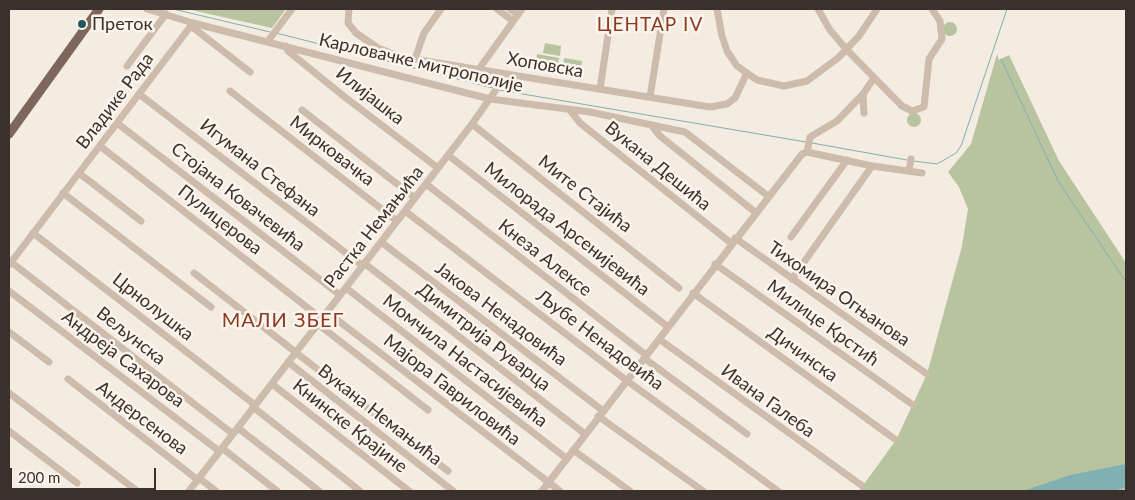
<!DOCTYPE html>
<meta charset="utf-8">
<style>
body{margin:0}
#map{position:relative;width:1135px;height:500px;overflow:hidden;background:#f4ebe1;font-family:Lato,sans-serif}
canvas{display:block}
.frame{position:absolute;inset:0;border:10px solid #3b302b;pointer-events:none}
.scale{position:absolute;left:10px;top:468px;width:146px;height:22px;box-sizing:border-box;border:2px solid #3b302b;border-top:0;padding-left:6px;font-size:15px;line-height:18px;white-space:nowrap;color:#3b302b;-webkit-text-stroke:4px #fbf5ee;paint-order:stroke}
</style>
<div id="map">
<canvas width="1135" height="500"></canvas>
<div class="frame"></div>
<div class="scale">200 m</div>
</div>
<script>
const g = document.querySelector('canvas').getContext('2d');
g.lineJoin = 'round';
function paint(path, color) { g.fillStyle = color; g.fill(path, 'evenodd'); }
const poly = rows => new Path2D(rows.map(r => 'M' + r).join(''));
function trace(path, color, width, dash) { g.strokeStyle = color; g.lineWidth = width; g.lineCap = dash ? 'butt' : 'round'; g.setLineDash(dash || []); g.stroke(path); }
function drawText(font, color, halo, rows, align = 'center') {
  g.font = font + ' Lato,sans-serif'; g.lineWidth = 5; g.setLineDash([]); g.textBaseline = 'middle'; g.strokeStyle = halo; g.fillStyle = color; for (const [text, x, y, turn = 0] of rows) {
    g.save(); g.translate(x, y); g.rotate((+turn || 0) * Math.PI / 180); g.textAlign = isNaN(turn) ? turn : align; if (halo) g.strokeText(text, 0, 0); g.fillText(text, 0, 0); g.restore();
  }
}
const green = poly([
 [187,9,286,9,272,28],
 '943 29a7 7 0 1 1 14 0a7 7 0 1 1-14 0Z',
 [545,43,561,46,560,56,543,53],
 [537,54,559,58,557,71,535,67],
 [997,54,999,60,1009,55,1059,161,1126,263,1126,491,859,491,896,440,927,374,962,246,968,209,959,187,948,172,971,144],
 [564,58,582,61,580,74,562,72],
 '907 120a7 7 0 1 1 14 0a7 7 0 1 1-14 0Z'
]);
const water = poly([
 [1126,464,1126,487,1113,491,1023,491,1070,475]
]);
const stream = poly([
 [173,9,270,32],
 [276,33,493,88],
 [1001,59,1058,181,1126,282],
 [499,90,806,142],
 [812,143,907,160],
 [913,161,937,164,956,153,961,146,1007,9]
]);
const minor = poly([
 [147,9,193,23,490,99,590,112,685,132,768,196],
 [349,9,348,23,356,33,378,48,401,57,710,107,727,104,735,98,746,75],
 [497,9,513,21],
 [510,9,518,15],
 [717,9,722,36,727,51,737,66,757,80,784,86,807,81,838,58,859,36,877,9],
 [818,9,830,30,847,50,902,106,912,111,924,107,929,59,942,39,940,21,932,9],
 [191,26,250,72],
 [268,41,292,9],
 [286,46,288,51,346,98,438,168],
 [415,59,424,33,441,9],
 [127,66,166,14],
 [479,69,522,9],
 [600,89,612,9],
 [230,91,397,221],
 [139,94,363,266],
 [650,97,664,9],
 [302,110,415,198],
 [570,110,580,123,731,243],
 [864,113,863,94,874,78],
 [117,123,340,295],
 [472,124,679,288],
 [653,127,660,136,755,212],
 [100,146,322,319],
 [807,152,810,137,837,121,863,94],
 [448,155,668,327],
 [909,171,911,159],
 [79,173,141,221],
 [426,184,646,355],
 [63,193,211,307],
 [405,211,626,380,778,491],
 [33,233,255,405],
 [791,237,847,160],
 [735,238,927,374],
 [381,242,602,410],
 [11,262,233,434],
 [364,263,585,434],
 [715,264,913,405],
 [9,265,193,23],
 [194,273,448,471],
 [792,279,872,166],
 [346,288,566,458],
 [9,291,219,451],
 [693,293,896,440],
 [327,312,560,491],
 [318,324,428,410],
 [9,332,49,362],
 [659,339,861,485],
 [644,358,747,434],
 [288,362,453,491],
 [68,379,198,480],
 [272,384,409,491],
 [9,393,137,491],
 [253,407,360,491],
 [598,416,703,491],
 [238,428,319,491],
 [9,431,77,483],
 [222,448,277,491],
 [573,450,630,491],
 [199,478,216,491],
 [189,491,472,124,507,74],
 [542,491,802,154,807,152,872,166,922,173]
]);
const major = poly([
 [9,134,99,9]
]);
const markers = [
 [82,24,5,"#1f5a5e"]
];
const poiNames = [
 ["Преток",92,24]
];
const streetNames = [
 ["Карловачке митрополије",421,63,13],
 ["Хоповска",545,65,10],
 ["Илијашка",370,96,38],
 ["Владике Рада",115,101,-53],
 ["Мирковачка",332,151,38],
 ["Вукана Дешића",658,166,39],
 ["Игумана Стефана",260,168,38],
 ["Мите Стајића",585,194,38],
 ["Стојана Ковачевића",238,197,38],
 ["Пулицерова",220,220,38],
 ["Растка Немањића",374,227,-52],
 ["Милорада Арсенијевића",567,229,38],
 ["Кнеза Алексе",545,258,38],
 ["Тихомира Огњанова",839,294,35],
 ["Црнолушка",153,307,38],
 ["Јакова Ненадовића",501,314,37],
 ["Милице Крстић",823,323,36],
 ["Вељунска",131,336,38],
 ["Димитрија Руварца",484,337,38],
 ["Љубе Ненадовића",600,340,37],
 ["Дичинска",803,354,36],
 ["Андреја Сахарова",123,359,37],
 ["Момчила Настасијевића",465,361,38],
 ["Мајора Гавриловића",452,390,38],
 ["Ивана Галеба",768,401,36],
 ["Вукана Немањића",380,415,38],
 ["Андерсенова",142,418,37],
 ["Книнске Крајине",350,426,38]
];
const neighbourhoodNames = [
 ["ЦЕНТАР IV",650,25]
];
const quarterNames = [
 ["МАЛИ ЗБЕГ",283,321]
];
paint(green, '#b8c4a0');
paint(water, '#7fb0b2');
trace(stream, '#7fb0b2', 1);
trace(minor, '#cdbbac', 7);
trace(major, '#7d675c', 9);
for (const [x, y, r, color] of markers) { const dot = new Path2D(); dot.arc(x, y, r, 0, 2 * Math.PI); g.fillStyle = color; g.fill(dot); trace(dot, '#fbf5ee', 2); }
drawText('18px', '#3b302b', '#fbf5ee', poiNames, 'left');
drawText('18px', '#3b302b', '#fbf5ee', streetNames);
g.letterSpacing = '1px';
drawText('19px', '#8c3b22', '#fbf5ee', neighbourhoodNames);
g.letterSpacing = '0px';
g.letterSpacing = '1px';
drawText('20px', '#8c3b22', '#fbf5ee', quarterNames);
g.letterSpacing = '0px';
</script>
